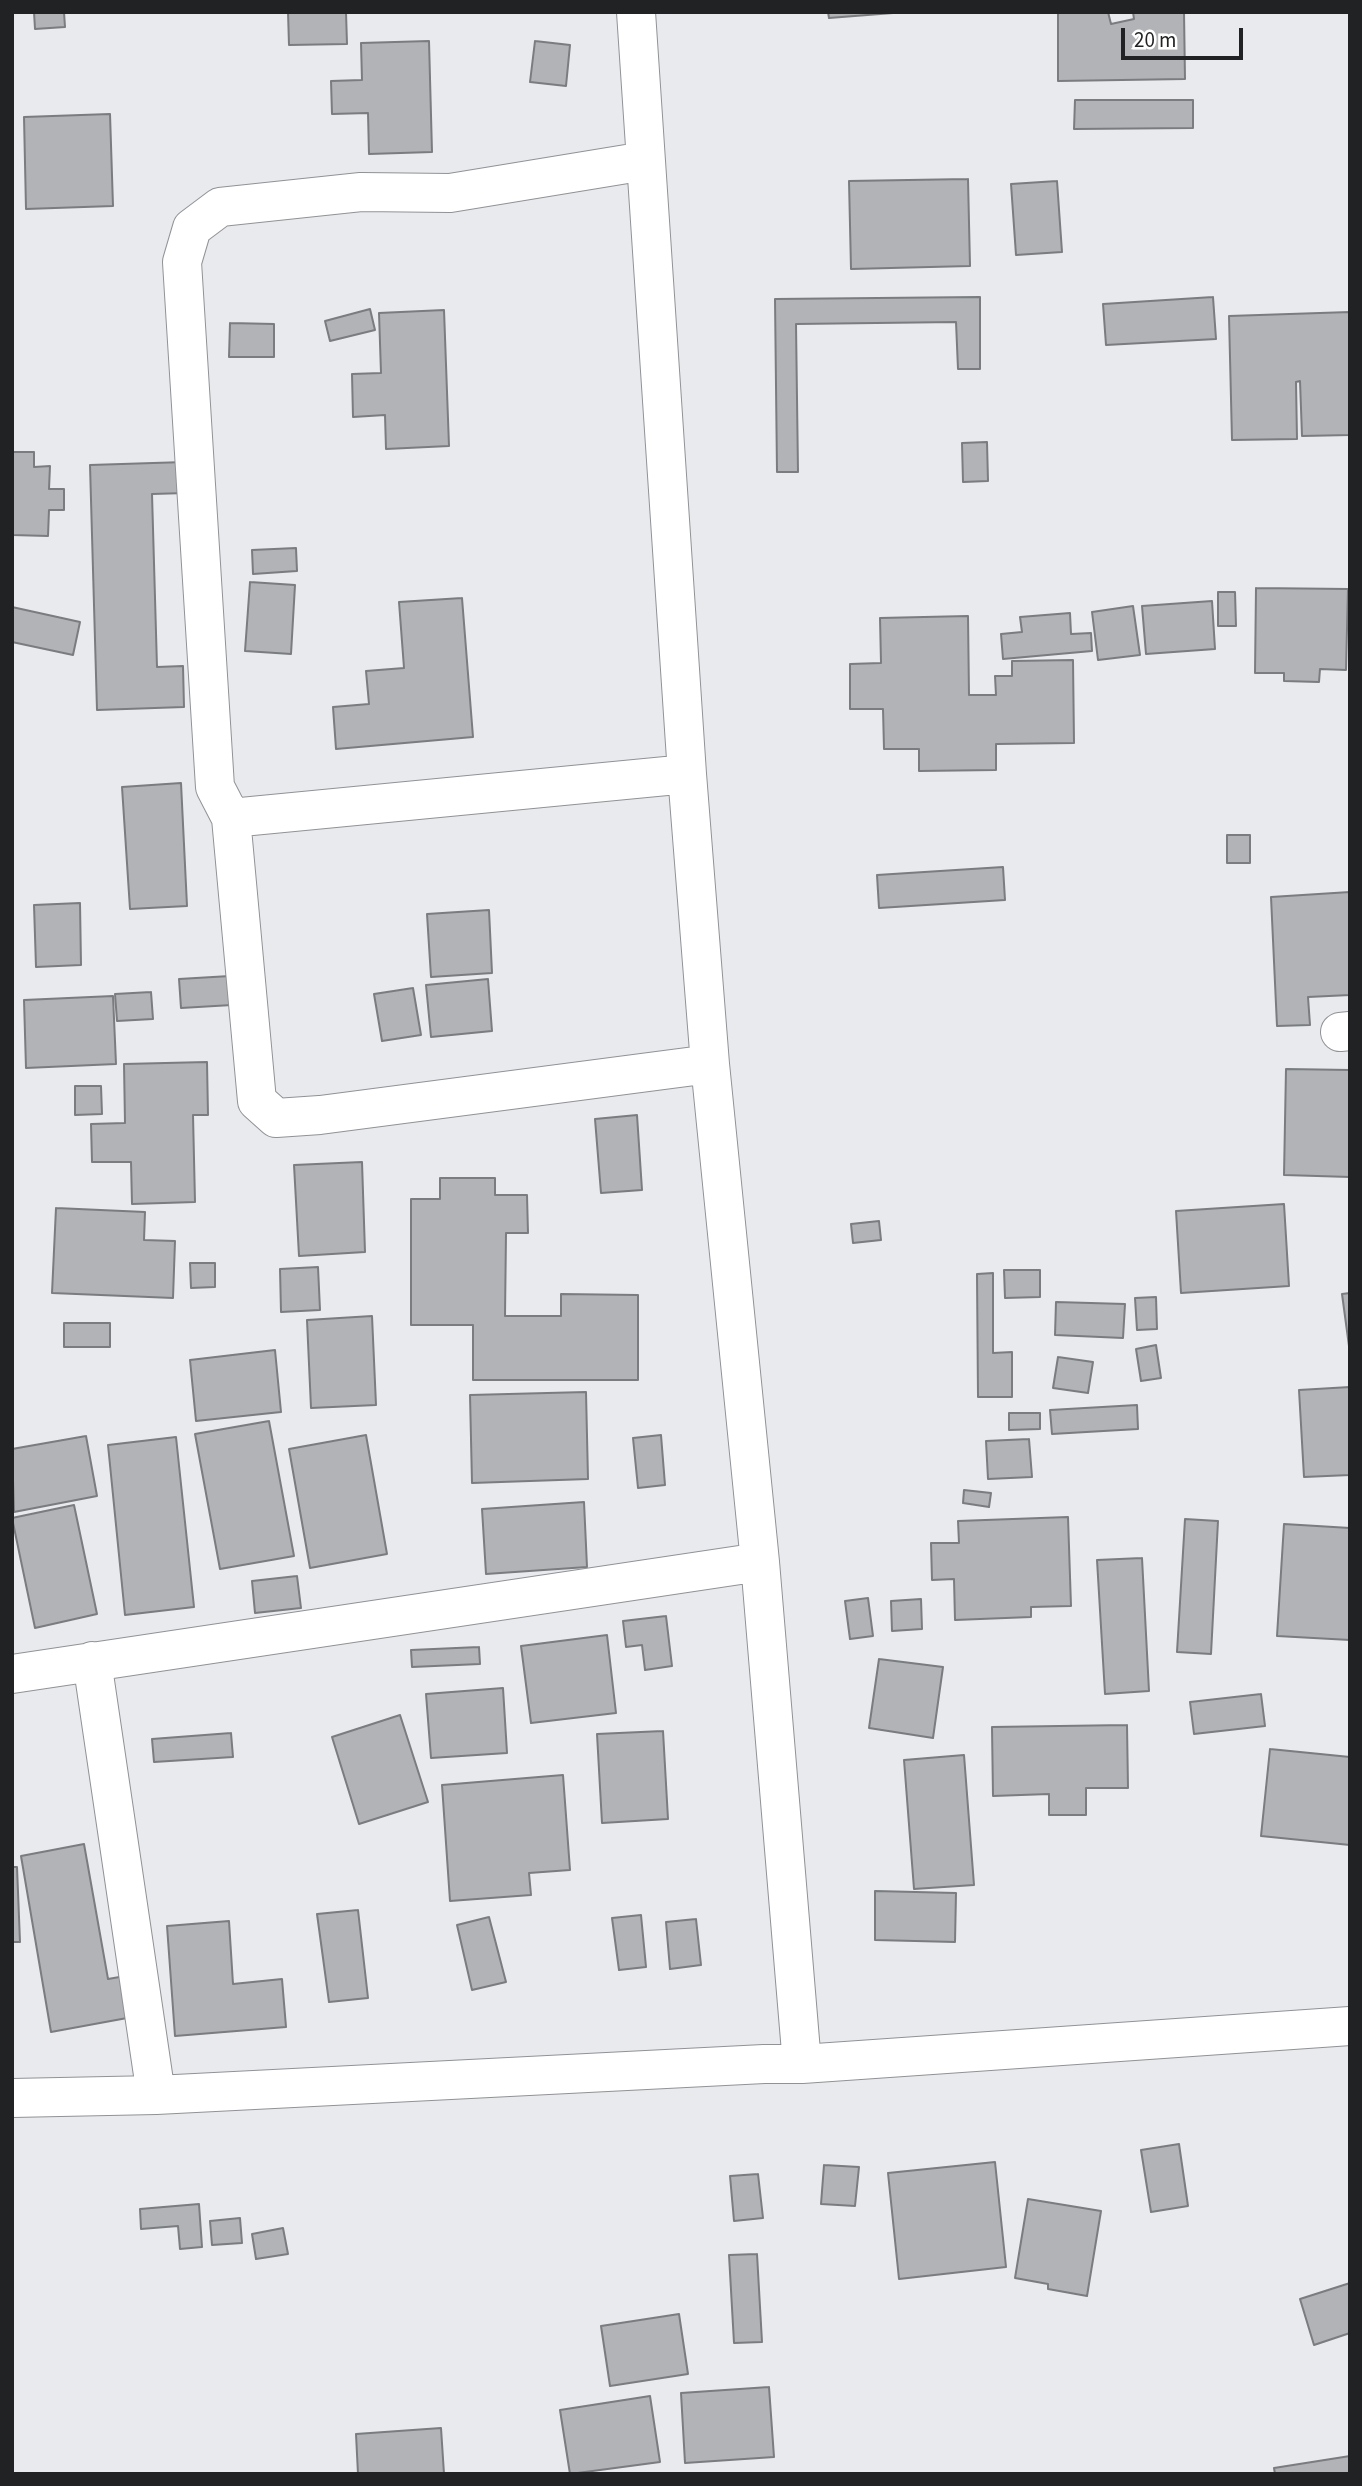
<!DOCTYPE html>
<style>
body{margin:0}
#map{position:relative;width:1362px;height:2486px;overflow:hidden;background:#e8eaee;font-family:"Source Sans 3",sans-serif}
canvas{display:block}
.frame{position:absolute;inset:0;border:14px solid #212223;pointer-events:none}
.scale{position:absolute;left:1121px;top:28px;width:122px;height:32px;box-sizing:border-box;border:4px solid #212223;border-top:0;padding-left:9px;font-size:21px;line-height:24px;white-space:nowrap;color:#212223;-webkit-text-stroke:5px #fff;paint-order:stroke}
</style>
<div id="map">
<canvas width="1362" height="2486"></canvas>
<div class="frame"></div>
<div class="scale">20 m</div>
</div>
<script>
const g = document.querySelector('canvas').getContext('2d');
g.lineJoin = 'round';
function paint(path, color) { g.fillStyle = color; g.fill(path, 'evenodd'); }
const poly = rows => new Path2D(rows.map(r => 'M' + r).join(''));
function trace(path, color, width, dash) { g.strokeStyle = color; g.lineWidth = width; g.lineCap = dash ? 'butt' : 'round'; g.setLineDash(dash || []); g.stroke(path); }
const building = poly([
 [34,12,64,12,65,27,35,29,34,12],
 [288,12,346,12,347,44,289,45,288,12],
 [828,12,906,12,829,18,828,12],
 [1058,12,1108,12,1111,24,1134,19,1133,12,1184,12,1185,79,1058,81,1058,12],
 [429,41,432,152,369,154,368,113,332,114,331,81,362,80,361,43,429,41],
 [535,41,570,45,566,86,530,82,535,41],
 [1075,100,1193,100,1193,128,1074,129,1075,100],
 [110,114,113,206,26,209,24,117,110,114],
 [968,179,970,266,851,269,849,181,968,179],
 [1057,181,1062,252,1016,255,1011,184,1057,181],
 [980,297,980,369,958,369,956,322,796,324,798,472,777,472,775,299,980,297],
 [1213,297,1216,339,1106,345,1103,304,1213,297],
 [370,309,375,330,330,341,325,321,370,309],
 [444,310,449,446,386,449,385,415,353,417,352,374,381,373,379,313,444,310],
 [1350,312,1350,435,1302,436,1300,381,1296,382,1297,439,1232,440,1229,316,1350,312],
 [230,323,274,324,274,357,229,357,230,323],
 [987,442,988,481,963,482,962,443,987,442],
 [12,452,34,452,34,467,50,466,49,489,64,489,64,510,49,510,48,536,12,535,12,452],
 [185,462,186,493,152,494,157,667,183,666,184,707,97,710,90,465,185,462],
 [296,548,297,571,253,574,252,550,296,548],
 [250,582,295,585,291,654,245,651,250,582],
 [1256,588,1348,589,1346,670,1320,669,1319,682,1284,681,1284,673,1255,673,1256,588],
 [1218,592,1235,592,1236,626,1218,626,1218,592],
 [462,598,473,737,336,749,333,707,369,704,366,671,404,668,399,602,462,598],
 [1212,601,1215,649,1146,654,1142,606,1212,601],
 [1133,606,1140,655,1098,660,1092,612,1133,606],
 [12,607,80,622,73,655,12,642,12,607],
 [1070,613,1071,634,1091,633,1092,651,1003,659,1001,634,1022,632,1020,617,1070,613],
 [968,616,969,695,996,695,995,676,1012,676,1012,661,1073,660,1074,743,996,744,996,770,919,771,919,749,884,749,883,709,850,709,850,664,881,663,880,618,968,616],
 [181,783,187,906,130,909,122,787,181,783],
 [1227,835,1250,835,1250,863,1227,863,1227,835],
 [1003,867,1005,900,879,908,877,875,1003,867],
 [1350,892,1350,995,1308,997,1310,1025,1277,1026,1271,897,1350,892],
 [80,903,81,965,36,967,34,905,80,903],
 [489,910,492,973,431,977,427,914,489,910],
 [230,976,232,1005,181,1008,179,979,230,976],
 [488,979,492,1031,431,1037,426,985,488,979],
 [413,988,421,1035,382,1041,374,994,413,988],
 [151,992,153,1019,117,1021,115,994,151,992],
 [113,996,116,1064,26,1068,24,1000,113,996],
 [207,1062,208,1115,193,1115,195,1202,132,1204,131,1162,92,1162,91,1124,125,1123,124,1064,207,1062],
 [1286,1069,1350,1070,1350,1177,1284,1175,1286,1069],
 [75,1086,101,1086,102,1114,75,1115,75,1086],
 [637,1115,642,1190,601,1193,595,1119,637,1115],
 [362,1162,365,1252,299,1256,294,1165,362,1162],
 [440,1178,495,1178,495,1195,527,1195,528,1233,506,1233,505,1316,561,1316,561,1294,638,1295,638,1380,473,1380,473,1325,411,1325,411,1199,440,1199,440,1178],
 [1284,1204,1289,1286,1181,1293,1176,1211,1284,1204],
 [56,1208,145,1212,144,1240,175,1241,173,1298,52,1293,56,1208],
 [879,1221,881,1240,853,1243,851,1224,879,1221],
 [190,1263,215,1263,215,1287,191,1288,190,1263],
 [318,1267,320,1310,281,1312,280,1269,318,1267],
 [1004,1270,1040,1270,1040,1297,1005,1298,1004,1270],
 [993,1273,993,1353,1012,1352,1012,1397,978,1397,977,1274,993,1273],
 [1350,1293,1350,1346,1349,1346,1342,1294,1350,1293],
 [1156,1297,1157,1329,1137,1330,1135,1298,1156,1297],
 [1056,1302,1125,1304,1123,1338,1055,1335,1056,1302],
 [372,1316,376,1405,311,1408,307,1320,372,1316],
 [64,1323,110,1323,110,1347,64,1347,64,1323],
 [1156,1345,1161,1378,1141,1381,1136,1349,1156,1345],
 [275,1350,281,1412,196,1421,190,1360,275,1350],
 [1058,1357,1093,1362,1088,1393,1053,1388,1058,1357],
 [1350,1387,1350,1475,1304,1477,1299,1390,1350,1387],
 [586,1392,588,1479,472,1483,470,1395,586,1392],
 [1137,1405,1138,1429,1052,1434,1050,1410,1137,1405],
 [1009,1413,1040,1413,1040,1429,1009,1430,1009,1413],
 [269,1421,294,1556,220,1569,195,1434,269,1421],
 [366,1435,387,1554,310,1568,289,1449,366,1435],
 [661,1435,665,1485,638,1488,633,1438,661,1435],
 [86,1436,97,1496,14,1512,12,1449,86,1436],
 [176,1437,194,1607,125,1615,108,1445,176,1437],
 [1029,1439,1032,1477,988,1479,986,1441,1029,1439],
 [964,1490,991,1493,989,1507,963,1503,964,1490],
 [584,1502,587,1567,486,1574,482,1509,584,1502],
 [74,1505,97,1614,35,1628,12,1518,74,1505],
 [1068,1517,1071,1606,1031,1607,1031,1617,955,1620,954,1579,932,1580,931,1543,959,1543,958,1521,1068,1517],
 [1185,1519,1218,1521,1211,1654,1177,1652,1185,1519],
 [1284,1524,1350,1528,1350,1640,1277,1636,1284,1524],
 [1142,1558,1149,1691,1105,1694,1097,1560,1142,1558],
 [297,1576,301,1608,255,1613,252,1581,297,1576],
 [868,1598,873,1636,850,1639,845,1601,868,1598],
 [921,1599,922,1629,892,1631,891,1601,921,1599],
 [666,1616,672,1666,645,1670,642,1645,626,1647,623,1621,666,1616],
 [607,1635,616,1713,531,1723,521,1646,607,1635],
 [479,1647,480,1664,412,1667,411,1650,479,1647],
 [879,1659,943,1667,933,1738,869,1728,879,1659],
 [503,1688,507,1753,431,1758,426,1694,503,1688],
 [1261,1694,1265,1726,1194,1734,1190,1702,1261,1694],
 [400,1715,428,1802,359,1824,332,1737,400,1715],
 [1127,1725,1128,1788,1086,1788,1086,1815,1049,1815,1049,1794,993,1796,992,1727,1127,1725],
 [663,1731,668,1819,602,1823,597,1734,663,1731],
 [231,1733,233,1757,154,1762,152,1739,231,1733],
 [1270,1749,1350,1757,1350,1845,1261,1836,1270,1749],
 [964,1755,974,1885,914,1889,904,1760,964,1755],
 [563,1775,570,1870,529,1873,531,1895,450,1901,442,1785,563,1775],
 [84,1844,108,1979,131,1975,138,2016,51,2032,21,1856,84,1844],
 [12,1867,17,1867,20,1942,12,1942,12,1867],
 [875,1891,956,1893,955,1942,875,1940,875,1891],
 [358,1910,368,1998,329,2002,317,1914,358,1910],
 [641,1915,646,1967,619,1970,612,1918,641,1915],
 [489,1917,506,1982,472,1990,457,1925,489,1917],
 [696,1919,701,1965,670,1969,666,1922,696,1919],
 [229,1921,233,1984,282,1979,286,2027,175,2036,167,1926,229,1921],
 [1179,2144,1188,2206,1151,2212,1141,2150,1179,2144],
 [995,2162,1006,2267,899,2279,888,2173,995,2162],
 [824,2165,859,2167,855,2206,821,2204,824,2165],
 [758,2174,763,2218,734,2221,730,2176,758,2174],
 [1028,2199,1101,2211,1087,2296,1048,2289,1048,2284,1015,2278,1028,2199],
 [199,2204,202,2247,180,2249,178,2226,141,2229,140,2209,199,2204],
 [240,2218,242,2243,212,2245,210,2221,240,2218],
 [283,2228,288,2254,256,2259,252,2234,283,2228],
 [757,2254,762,2342,734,2343,729,2255,757,2254],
 [1350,2283,1350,2333,1314,2345,1300,2299,1350,2283],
 [679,2314,688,2374,610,2386,601,2326,679,2314],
 [769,2387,774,2457,685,2463,681,2393,769,2387],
 [650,2396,660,2462,570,2474,560,2410,650,2396],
 [441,2428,444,2474,358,2474,356,2434,441,2428],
 [1350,2456,1350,2474,1275,2474,1274,2468,1350,2456]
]);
const street = poly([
 [636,12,687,774,710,1064,760,1562,802,2064],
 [645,161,450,193,361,192,220,207,192,228,182,262,215,787,231,818,257,1101,276,1118,320,1115,710,1064],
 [231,818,687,774],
 [1340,1032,1350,1031],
 [92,1661,156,2095],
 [12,1674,760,1562],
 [12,2098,156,2095,764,2064,802,2064,1350,2026]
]);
paint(building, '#b1b3b6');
trace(building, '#7a7c7f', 2);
trace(street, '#909296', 40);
trace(street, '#fff', 38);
</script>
